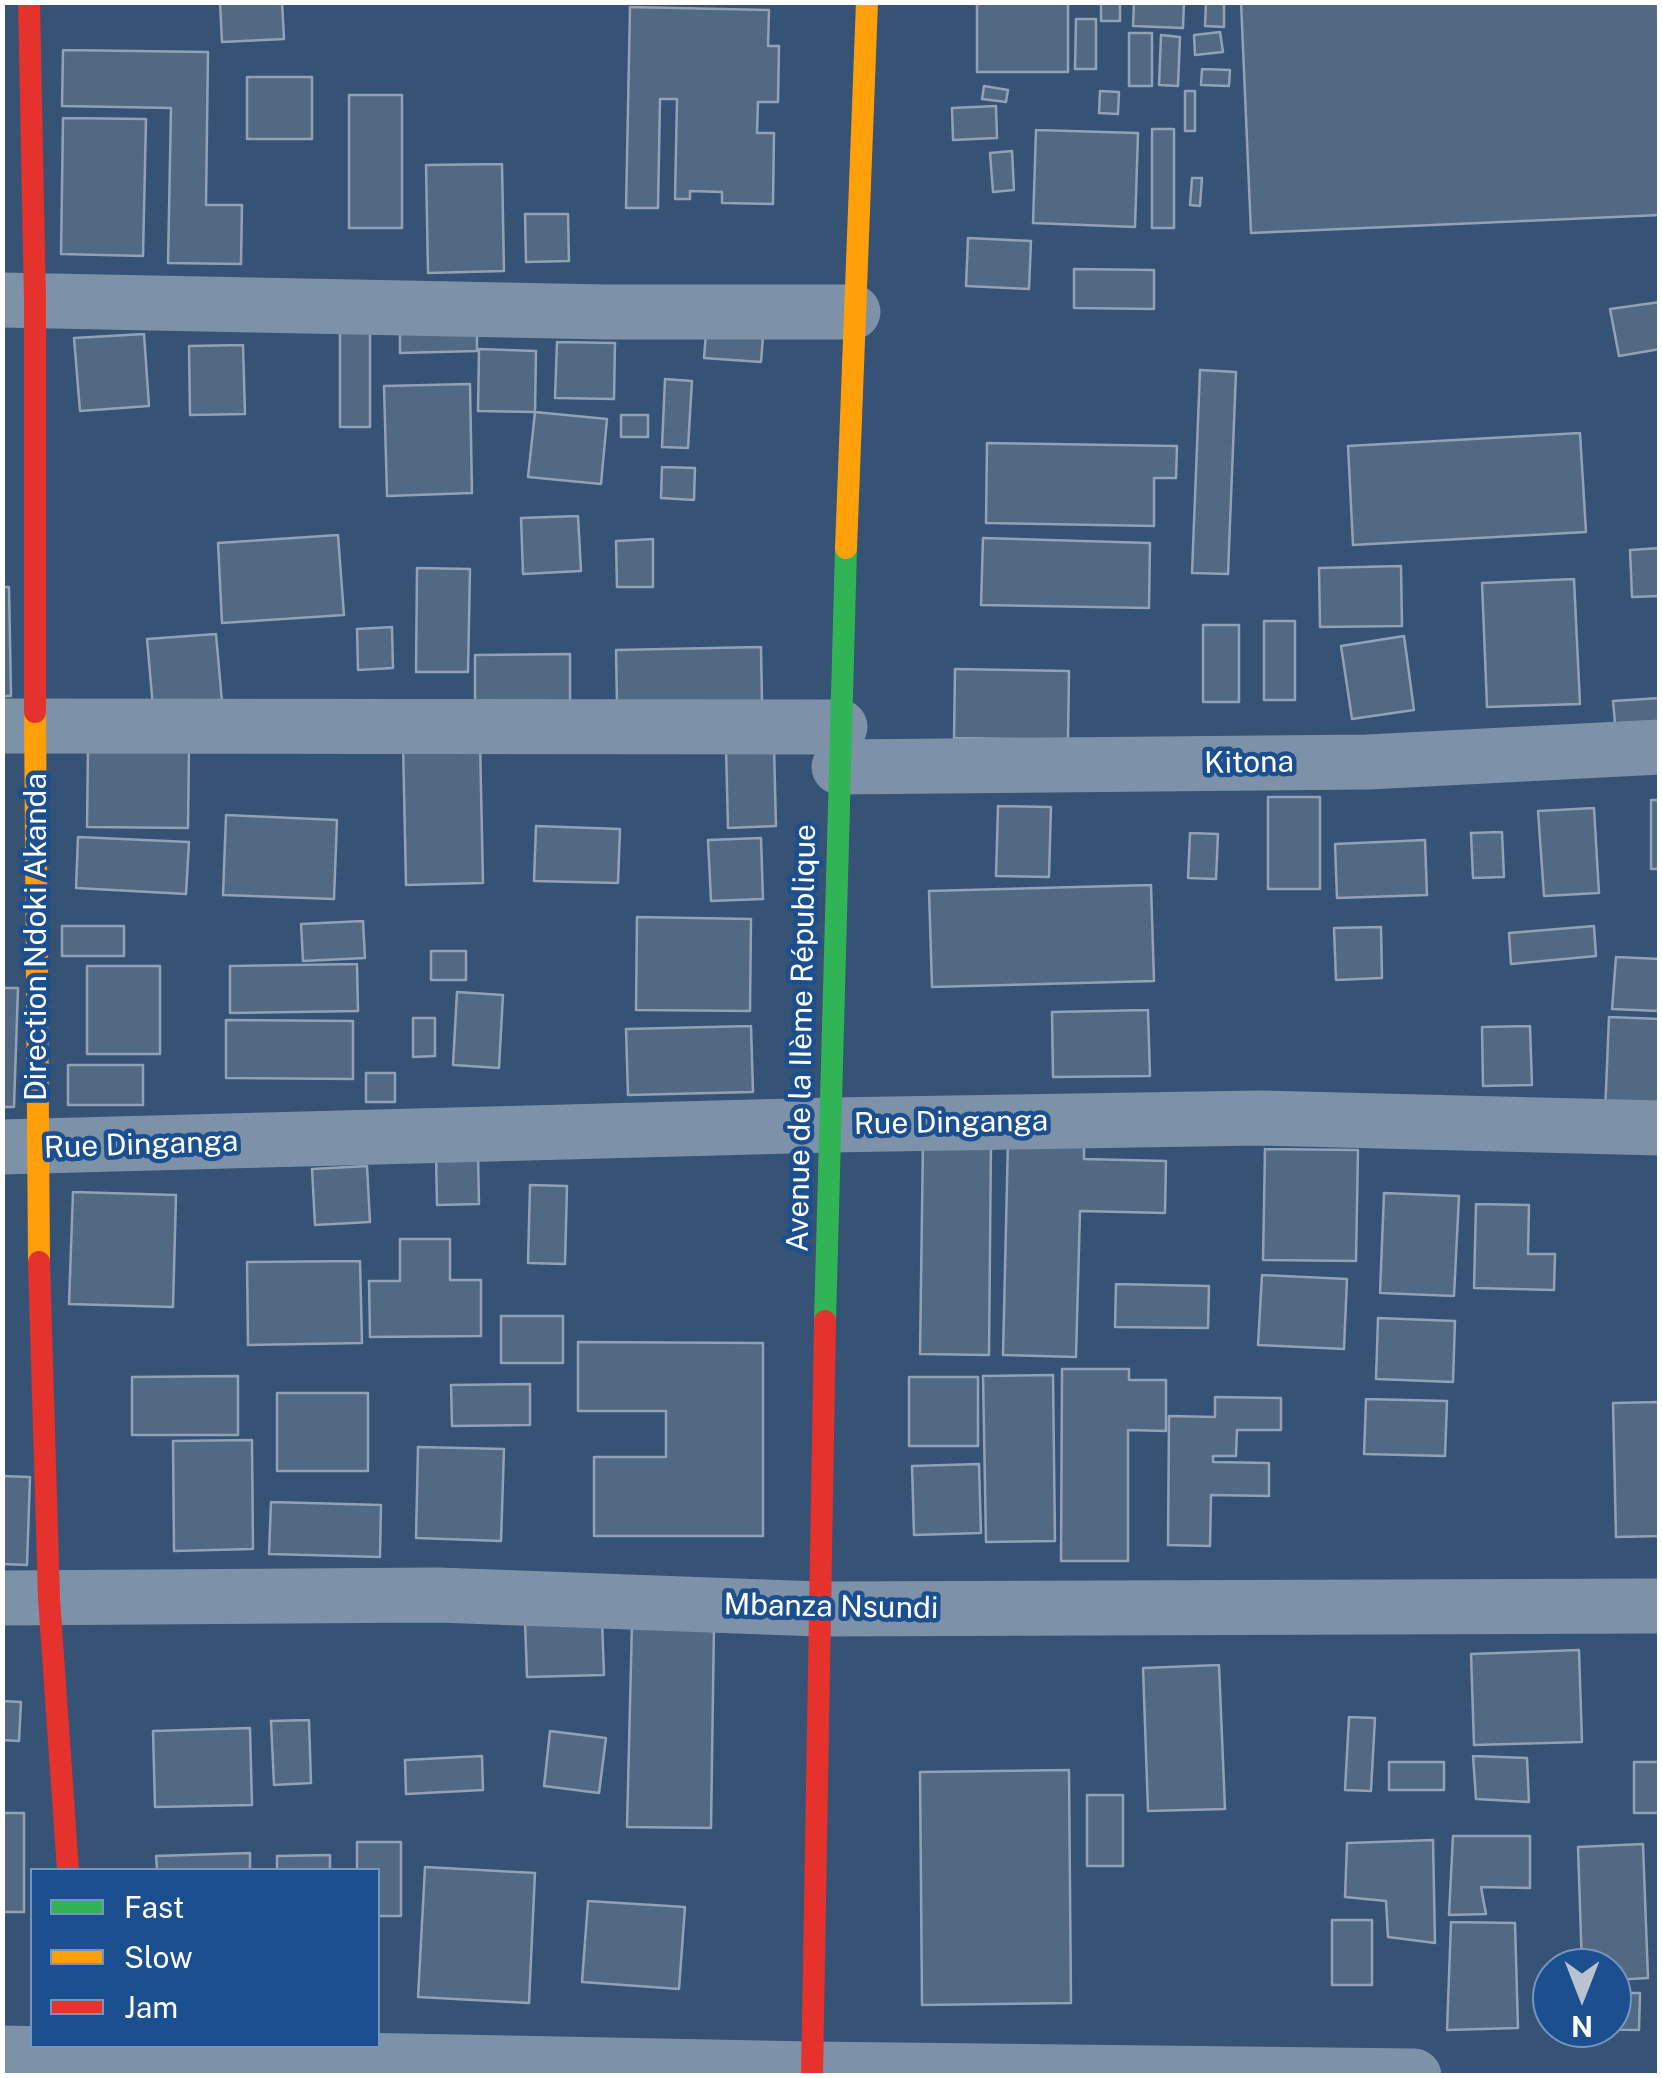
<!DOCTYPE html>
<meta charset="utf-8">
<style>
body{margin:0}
#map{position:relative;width:1662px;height:2078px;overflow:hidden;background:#365274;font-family:"Public Sans",sans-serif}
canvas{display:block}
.frame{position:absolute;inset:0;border:5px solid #fff;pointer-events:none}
.legend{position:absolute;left:30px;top:1868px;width:350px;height:180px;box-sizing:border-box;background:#1b4f8f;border:2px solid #7695bc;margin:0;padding:12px 18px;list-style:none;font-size:30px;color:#fff}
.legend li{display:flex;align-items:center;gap:20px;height:50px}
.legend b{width:50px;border:2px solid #7695bc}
.north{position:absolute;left:1532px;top:1948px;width:100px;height:100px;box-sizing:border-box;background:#1b4f8f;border:2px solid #7695bc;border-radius:50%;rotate:180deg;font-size:28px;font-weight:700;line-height:40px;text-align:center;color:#fff}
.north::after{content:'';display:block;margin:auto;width:35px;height:45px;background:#b9c2ce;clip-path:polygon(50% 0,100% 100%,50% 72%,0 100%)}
</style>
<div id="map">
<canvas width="1662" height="2078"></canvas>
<div class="frame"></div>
<ul class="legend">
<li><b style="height:12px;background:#30b455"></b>Fast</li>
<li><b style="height:12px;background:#ff9f0a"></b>Slow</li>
<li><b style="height:12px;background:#e5322d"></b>Jam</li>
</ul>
<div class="north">N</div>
</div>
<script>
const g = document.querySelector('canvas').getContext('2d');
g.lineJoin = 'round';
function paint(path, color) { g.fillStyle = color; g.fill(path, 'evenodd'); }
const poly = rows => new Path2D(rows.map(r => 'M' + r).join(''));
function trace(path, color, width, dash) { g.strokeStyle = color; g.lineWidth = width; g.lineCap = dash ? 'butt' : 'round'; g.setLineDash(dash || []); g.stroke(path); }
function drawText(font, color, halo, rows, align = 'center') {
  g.font = font + ' "Public Sans",sans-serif'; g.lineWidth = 9; g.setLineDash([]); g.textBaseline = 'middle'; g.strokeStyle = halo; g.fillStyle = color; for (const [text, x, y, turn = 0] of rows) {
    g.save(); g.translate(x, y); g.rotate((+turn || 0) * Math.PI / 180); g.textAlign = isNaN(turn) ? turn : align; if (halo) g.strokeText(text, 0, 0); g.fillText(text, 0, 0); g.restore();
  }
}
const building = poly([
 [220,2,282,2,284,39,222,42,220,2],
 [977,2,1068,2,1068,72,977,72,977,2],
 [1101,2,1120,2,1120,21,1101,21,1101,2],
 [1134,2,1184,2,1183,28,1133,26,1134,2],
 [1206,2,1224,2,1224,27,1205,26,1206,2],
 [1241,2,1658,2,1660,215,1251,233,1241,2],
 [630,7,769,10,768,46,779,46,778,102,758,102,757,133,774,133,773,204,722,203,722,192,690,191,690,199,675,199,677,99,660,99,658,208,626,208,630,7],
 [1076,19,1096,19,1096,69,1075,69,1076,19],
 [1220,32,1223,52,1195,55,1194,35,1220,32],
 [1129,33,1152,33,1152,86,1129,86,1129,33],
 [1161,35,1180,37,1178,86,1159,85,1161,35],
 [63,50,208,52,206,205,242,205,241,264,168,263,171,108,62,106,63,50],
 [1202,69,1230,70,1229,86,1201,85,1202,69],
 [247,77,312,77,312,139,247,139,247,77],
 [984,86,1008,90,1006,102,982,99,984,86],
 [1100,91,1119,92,1118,114,1099,113,1100,91],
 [1185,91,1195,91,1195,131,1185,131,1185,91],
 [349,95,402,95,402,228,349,228,349,95],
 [996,106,997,138,953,140,952,108,996,106],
 [63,118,146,119,143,256,61,254,63,118],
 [1152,129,1174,129,1174,228,1152,228,1152,129],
 [1036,130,1138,133,1135,227,1033,223,1036,130],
 [1012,151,1014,190,993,192,990,153,1012,151],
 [502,164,504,271,428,273,426,165,502,164],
 [1192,178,1202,178,1200,206,1190,205,1192,178],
 [525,214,568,214,569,261,526,262,525,214],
 [968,238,1031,241,1029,289,966,286,968,238],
 [1074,269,1154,270,1154,309,1074,308,1074,269],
 [1660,302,1660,349,1619,356,1610,309,1660,302],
 [477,318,477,351,400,353,400,319,477,318],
 [707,320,764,324,761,362,704,358,707,320],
 [340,325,370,325,370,427,340,427,340,325],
 [144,334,149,406,80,411,74,338,144,334],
 [557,342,615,343,614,399,555,398,557,342],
 [243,345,245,414,190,415,189,346,243,345],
 [479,349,536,351,535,412,478,411,479,349],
 [1200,370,1236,372,1228,574,1192,573,1200,370],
 [665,379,692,381,688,448,662,447,665,379],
 [470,384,472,493,387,496,384,386,470,384],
 [535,412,607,419,601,484,528,477,535,412],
 [621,415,648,415,648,437,621,437,621,415],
 [1580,433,1586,532,1353,545,1348,446,1580,433],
 [987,443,1177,446,1176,478,1154,478,1154,526,986,523,987,443],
 [662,467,695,468,694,500,661,498,662,467],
 [578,516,581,571,523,574,521,518,578,516],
 [338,535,344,615,222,623,218,543,338,535],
 [983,538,1150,543,1149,608,981,605,983,538],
 [653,539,653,587,617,587,616,541,653,539],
 [1660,548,1660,596,1632,597,1630,550,1660,548],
 [1401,566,1402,626,1320,627,1319,568,1401,566],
 [417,568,470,569,468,672,416,672,417,568],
 [1574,579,1580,704,1487,707,1482,583,1574,579],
 [2,587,9,587,11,696,2,696,2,587],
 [1264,621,1295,621,1295,700,1264,700,1264,621],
 [1203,625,1239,625,1239,702,1203,702,1203,625],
 [392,627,393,668,358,670,357,629,392,627],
 [216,634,222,702,153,707,147,639,216,634],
 [1404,636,1414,710,1352,719,1341,646,1404,636],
 [761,647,762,703,617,706,616,650,761,647],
 [570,654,570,705,475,706,475,655,570,654],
 [955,669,1069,671,1068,740,954,738,955,669],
 [1660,698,1660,742,1617,745,1613,701,1660,698],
 [480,741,483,883,406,885,403,743,480,741],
 [88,744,189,746,188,828,87,827,88,744],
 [774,747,776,826,728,828,726,748,774,747],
 [1268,797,1320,797,1320,889,1268,889,1268,797],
 [1651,800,1660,800,1660,869,1651,869,1651,800],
 [998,806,1051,807,1049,877,996,876,998,806],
 [1594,808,1599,893,1544,896,1538,811,1594,808],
 [226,815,337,820,334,899,223,895,226,815],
 [536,826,620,829,618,883,534,881,536,826],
 [1502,832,1504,877,1473,878,1471,833,1502,832],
 [1190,833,1218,834,1216,879,1188,878,1190,833],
 [78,837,189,842,186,894,76,888,78,837],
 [761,838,763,899,711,901,708,840,761,838],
 [1425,840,1427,895,1337,898,1335,844,1425,840],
 [1151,885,1154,981,932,987,929,891,1151,885],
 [637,917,751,919,750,1011,636,1010,637,917],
 [363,921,365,958,303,961,301,924,363,921],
 [62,926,124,926,124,956,62,956,62,926],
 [1594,926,1596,956,1511,964,1509,933,1594,926],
 [1381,927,1382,978,1336,980,1334,928,1381,927],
 [431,951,466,951,466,980,431,980,431,951],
 [1616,957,1660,959,1658,1011,1612,1009,1616,957],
 [357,964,358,1011,230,1013,230,966,357,964],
 [87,966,160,966,160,1054,87,1054,87,966],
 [2,988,18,988,14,1107,2,1107,2,988],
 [457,992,503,995,499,1068,453,1065,457,992],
 [1148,1010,1150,1076,1053,1077,1052,1012,1148,1010],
 [1609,1017,1660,1019,1660,1116,1605,1113,1609,1017],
 [413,1018,435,1018,435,1056,413,1057,413,1018],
 [226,1020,353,1021,353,1079,226,1078,226,1020],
 [751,1026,753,1092,628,1095,626,1029,751,1026],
 [1530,1026,1532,1085,1483,1086,1482,1027,1530,1026],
 [68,1065,143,1065,143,1105,68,1105,68,1065],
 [366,1073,395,1073,395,1102,366,1102,366,1073],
 [1008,1139,1084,1141,1084,1159,1166,1161,1165,1213,1080,1211,1076,1357,1003,1355,1008,1139],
 [923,1140,991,1141,989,1355,920,1354,923,1140],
 [1265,1149,1358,1150,1356,1261,1263,1260,1265,1149],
 [436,1153,478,1153,479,1204,437,1205,436,1153],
 [367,1166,370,1222,315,1225,312,1169,367,1166],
 [530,1185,567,1186,565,1264,528,1263,530,1185],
 [73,1192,176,1195,173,1307,69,1304,73,1192],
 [1384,1193,1459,1196,1454,1296,1380,1293,1384,1193],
 [1476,1204,1529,1205,1528,1254,1555,1254,1554,1290,1474,1288,1476,1204],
 [400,1239,450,1239,450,1280,481,1280,481,1336,370,1337,369,1281,400,1281,400,1239],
 [360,1261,362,1343,248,1345,247,1262,360,1261],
 [1262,1275,1347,1279,1344,1349,1258,1345,1262,1275],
 [1116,1284,1209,1286,1208,1328,1115,1327,1116,1284],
 [501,1316,563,1316,563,1363,501,1363,501,1316],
 [1378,1318,1455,1321,1453,1382,1376,1379,1378,1318],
 [578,1342,763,1343,763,1536,594,1536,594,1457,666,1457,666,1411,578,1411,578,1342],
 [1062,1369,1129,1369,1129,1380,1166,1380,1166,1431,1128,1430,1128,1561,1061,1561,1062,1369],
 [1053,1375,1055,1541,986,1542,983,1376,1053,1375],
 [238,1376,238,1435,132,1435,132,1377,238,1376],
 [909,1377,978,1377,978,1446,909,1446,909,1377],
 [530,1384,530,1425,452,1426,451,1385,530,1384],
 [277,1393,368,1393,368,1471,277,1471,277,1393],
 [1215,1397,1281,1398,1281,1430,1237,1430,1236,1456,1213,1456,1213,1462,1269,1463,1269,1496,1211,1495,1210,1546,1168,1545,1169,1416,1215,1417,1215,1397],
 [1366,1399,1447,1401,1445,1456,1364,1454,1366,1399],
 [1660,1402,1660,1536,1616,1537,1613,1403,1660,1402],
 [252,1440,253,1549,174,1551,173,1441,252,1440],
 [418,1447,504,1449,501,1541,416,1538,418,1447],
 [979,1464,981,1533,914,1535,912,1466,979,1464],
 [2,1476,30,1477,27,1565,2,1564,2,1476],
 [271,1502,381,1505,380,1557,269,1554,271,1502],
 [602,1619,604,1675,527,1677,525,1622,602,1619],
 [632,1623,714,1624,711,1828,627,1827,632,1623],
 [1579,1650,1582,1742,1474,1745,1471,1654,1579,1650],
 [1219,1665,1225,1809,1148,1811,1143,1668,1219,1665],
 [2,1701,21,1702,19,1741,2,1740,2,1701],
 [1349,1717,1375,1718,1371,1791,1345,1790,1349,1717],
 [309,1720,311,1783,274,1785,271,1721,309,1720],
 [250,1728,252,1805,155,1807,153,1731,250,1728],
 [550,1731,606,1738,599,1793,544,1786,550,1731],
 [482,1756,483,1790,406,1794,405,1760,482,1756],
 [1473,1756,1527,1758,1529,1802,1476,1799,1473,1756],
 [1389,1762,1444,1762,1444,1790,1389,1790,1389,1762],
 [1634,1762,1660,1762,1660,1813,1634,1813,1634,1762],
 [1069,1770,1071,2003,922,2005,920,1772,1069,1770],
 [1087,1795,1123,1795,1123,1866,1087,1866,1087,1795],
 [2,1813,24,1813,24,1912,2,1912,2,1813],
 [1453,1836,1530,1836,1530,1888,1481,1887,1486,1914,1449,1915,1453,1836],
 [1433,1840,1435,1943,1388,1937,1386,1901,1345,1897,1347,1843,1433,1840],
 [357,1842,401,1842,401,1916,378,1916,378,1870,357,1870,357,1842],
 [1643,1844,1648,1978,1612,1980,1612,1968,1582,1968,1578,1847,1643,1844],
 [250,1853,250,1870,157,1870,156,1856,250,1853],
 [330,1855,330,1870,277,1870,277,1856,330,1855],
 [425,1867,535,1873,529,2003,418,1997,425,1867],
 [588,1901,685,1907,679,1989,582,1982,588,1901],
 [1332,1920,1372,1920,1372,1985,1332,1985,1332,1920],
 [1451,1922,1515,1923,1518,2028,1447,2030,1451,1922],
 [1612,1993,1640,1993,1639,2030,1579,2029,1612,2028,1612,1993]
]);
const street = poly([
 [2,300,606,312,853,312],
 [2,726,840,727],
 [839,767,1368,762,1660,747],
 [2,1147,829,1125,1260,1118,1660,1128],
 [2,1598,438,1595,819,1609,1660,1606],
 [2,2053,812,2069,1414,2076]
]);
const fast = poly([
 [825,1321,846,548]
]);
const slow = poly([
 [846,548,867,2],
 [35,712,39,1262]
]);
const jam = poly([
 [29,2,35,301,35,712],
 [39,1262,49,1599,68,1870],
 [812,2076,825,1321]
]);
const streetNames = [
 ["Kitona",1249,763,-1],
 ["Direction Ndoki Akanda",37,937,-90],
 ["Avenue de la IIème République",802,1038,-89],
 ["Rue Dinganga",951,1123,-1],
 ["Rue Dinganga",141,1145,-2],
 ["Mbanza Nsundi",831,1607,1]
];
paint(building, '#526984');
trace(building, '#92a2b6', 2.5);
trace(street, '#7d92a8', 55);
trace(fast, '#30b455', 22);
trace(slow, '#ff9f0a', 22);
trace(jam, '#e5322d', 22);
drawText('30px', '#fff', '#1b4f8f', streetNames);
</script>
